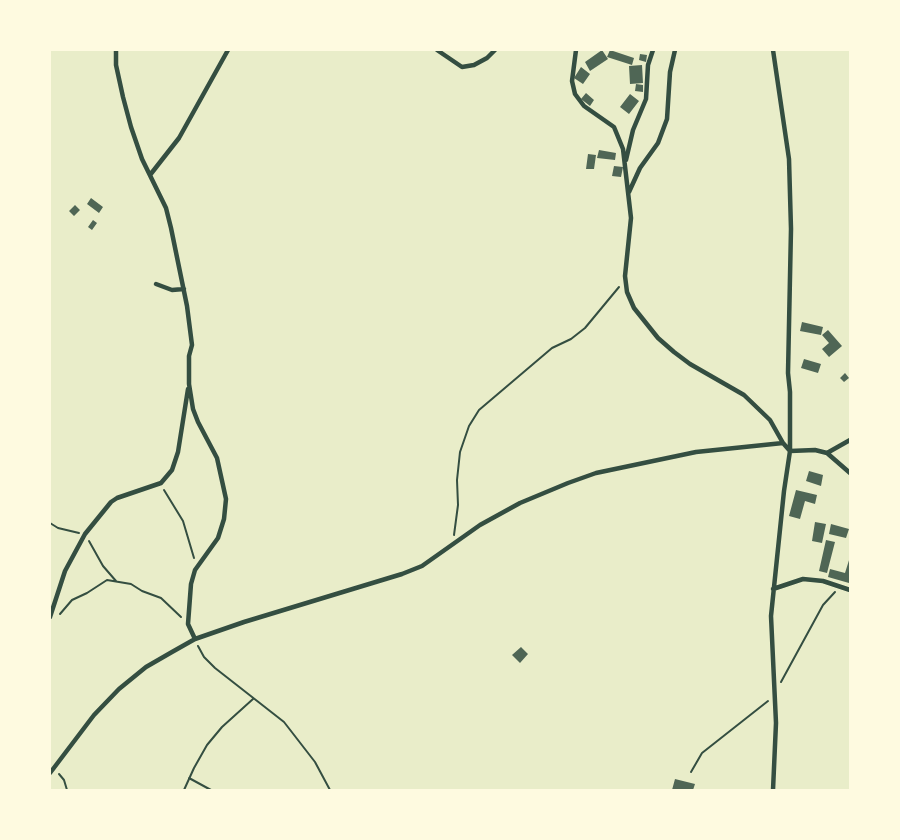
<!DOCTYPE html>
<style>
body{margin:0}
#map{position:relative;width:900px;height:840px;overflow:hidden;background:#e9edc9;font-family:"Work Sans",sans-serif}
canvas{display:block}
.frame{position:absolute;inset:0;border:51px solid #fefae0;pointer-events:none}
</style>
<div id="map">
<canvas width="900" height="840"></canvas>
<div class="frame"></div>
</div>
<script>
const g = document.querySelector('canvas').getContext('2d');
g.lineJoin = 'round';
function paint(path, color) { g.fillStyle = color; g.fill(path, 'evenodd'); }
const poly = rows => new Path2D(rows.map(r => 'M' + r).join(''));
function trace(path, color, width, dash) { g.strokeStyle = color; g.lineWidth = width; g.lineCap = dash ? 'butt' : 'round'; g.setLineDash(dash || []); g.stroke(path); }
const building = poly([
 [602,50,608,59,590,71,585,62],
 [610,50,634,58,632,65,607,57],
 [640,54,647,55,646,62,639,60],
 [642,65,643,83,630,84,629,66],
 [581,67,590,74,583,84,574,78],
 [636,84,643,85,643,92,635,91],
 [586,93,594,100,590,106,581,99],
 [630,94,639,101,629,114,620,107],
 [599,150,616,153,615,160,597,158],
 [588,154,596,155,594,169,586,169],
 [614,166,623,167,621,177,612,176],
 [91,198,103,207,99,213,87,204],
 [75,205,80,210,74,216,69,211],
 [93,220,97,223,92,230,88,227],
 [802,322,823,327,821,335,800,331],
 [828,330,842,346,829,357,822,349,829,343,822,335],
 [804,359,821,364,818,373,801,368],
 [845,373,849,378,844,382,840,378],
 [809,471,823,475,821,486,806,481],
 [796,490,817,495,815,504,805,501,800,519,789,516],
 [815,522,826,524,822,543,812,541],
 [831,524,849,529,846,538,829,534],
 [826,540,835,542,827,573,819,571],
 [850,557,849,583,828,577,830,569,845,573],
 [521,647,528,654,520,663,512,655],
 [675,779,695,784,693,790,672,790]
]);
const path = poly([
 [164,490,183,521,194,558],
 [50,523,58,528,79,533],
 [454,535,458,505,457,480,460,452,469,426,479,410,552,348,571,339,585,328,619,287],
 [89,541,103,566,116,581],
 [60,614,72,600,87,593,107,580,131,584,142,591,161,598,181,617],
 [198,646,204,657,215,668,284,722,315,762,330,790],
 [781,682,823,605,835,592],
 [691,772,702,753,768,701],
 [59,774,64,780,67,790],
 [189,778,211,790],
 [184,790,194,768,207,745,222,727,253,699]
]);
const minor = poly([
 [116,50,116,65,123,97,131,127,142,159,166,208,171,228,187,306,192,345,189,356,189,384,193,409,198,422,217,458,226,499,224,519,218,538,195,570,191,584,188,624,195,639],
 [437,50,462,67,474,65,487,58,495,50],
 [576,50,572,81,575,94,584,106,614,127,623,149,631,218,625,276,627,292,634,308,658,338,674,352,690,364,744,395,770,420,783,443],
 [626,160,633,130,646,99,648,65,653,50],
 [150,175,179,138,228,50],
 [629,192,640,168,658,143,667,119,670,72,675,50],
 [156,284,172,290,184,289],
 [827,453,850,440],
 [773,589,803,579,823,581,850,590],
 [50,617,65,571,85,534,111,502,117,498,161,483,172,470,178,452,188,389],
 [50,773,94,715,119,689,146,667,172,652,195,639,244,622,402,574,422,566,480,525,520,503,568,483,596,473,696,452,783,443,790,451,815,450,827,453,850,473],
 [773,790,776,723,771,616,784,491,790,451,790,392,788,373,791,229,789,159,773,50]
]);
paint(building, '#4f6655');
trace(path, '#344e41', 2);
trace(minor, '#344e41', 4.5);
</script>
